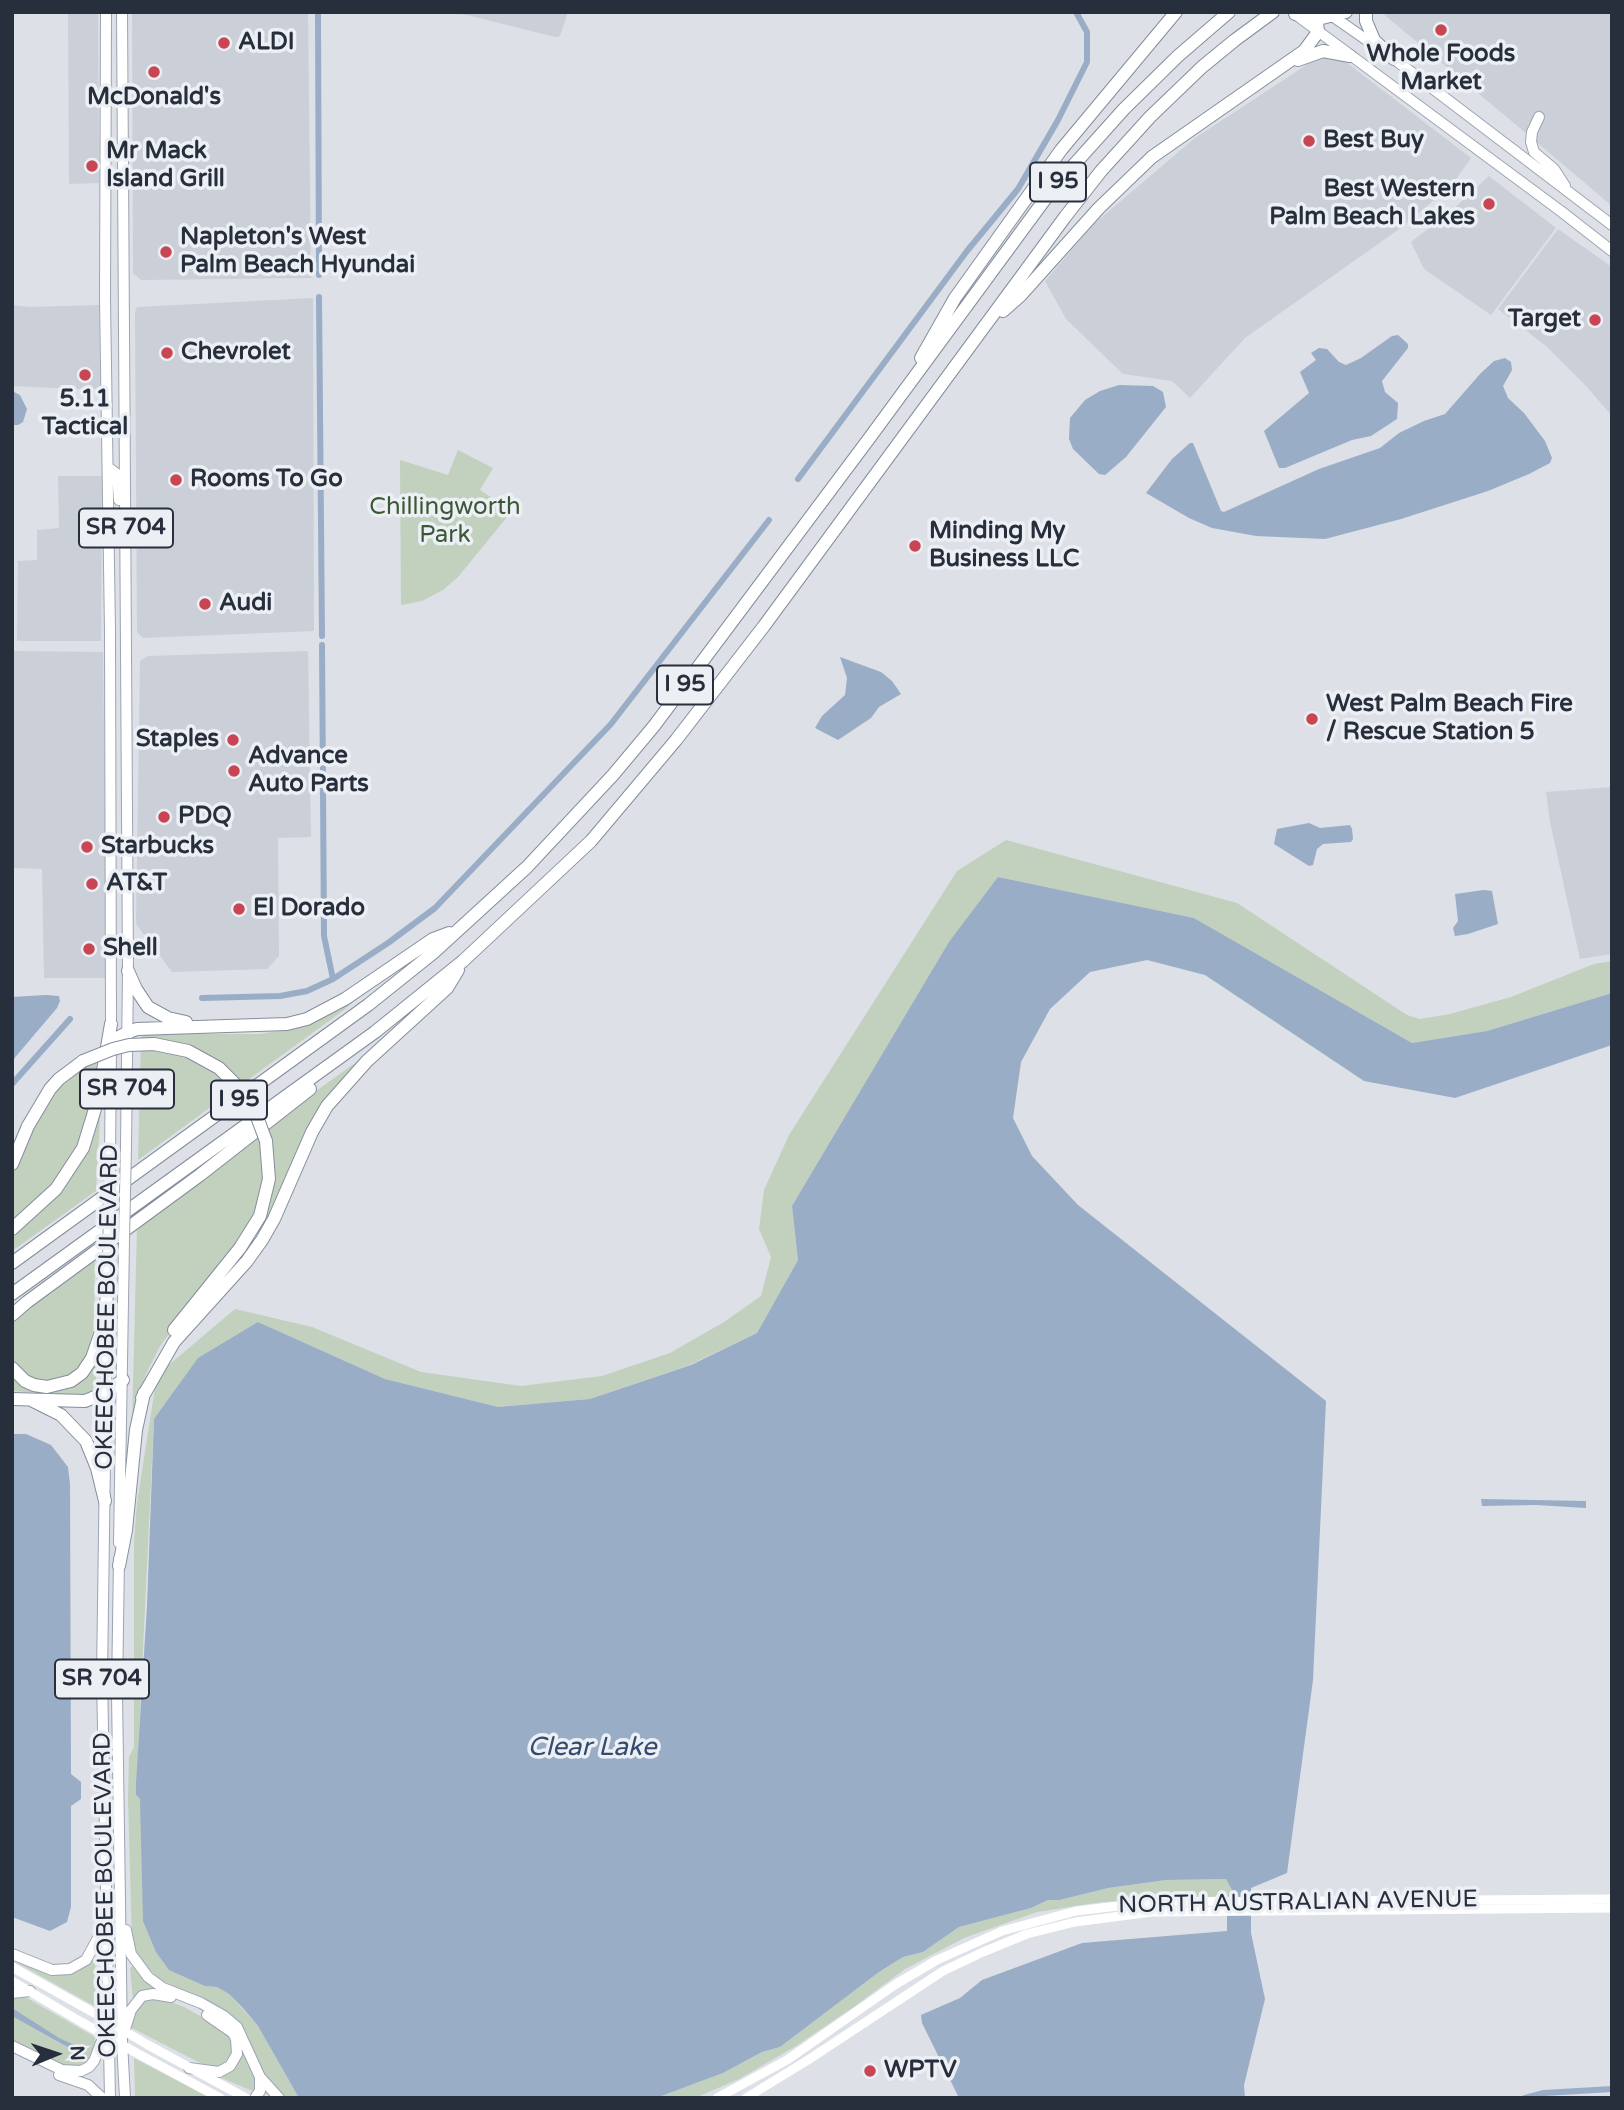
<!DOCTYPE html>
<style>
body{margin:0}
#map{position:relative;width:1624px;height:2110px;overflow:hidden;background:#dde0e6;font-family:"Varela Round",sans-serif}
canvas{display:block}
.frame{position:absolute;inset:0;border:14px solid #272e3c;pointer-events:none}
.north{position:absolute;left:21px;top:2019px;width:70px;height:70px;-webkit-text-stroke:5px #eceff4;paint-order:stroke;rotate:88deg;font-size:19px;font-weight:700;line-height:28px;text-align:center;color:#272e3c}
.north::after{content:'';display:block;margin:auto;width:24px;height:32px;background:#272e3c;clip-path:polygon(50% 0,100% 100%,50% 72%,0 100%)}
</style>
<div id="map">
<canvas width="1624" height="2110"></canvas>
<div class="frame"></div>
<div class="north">N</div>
</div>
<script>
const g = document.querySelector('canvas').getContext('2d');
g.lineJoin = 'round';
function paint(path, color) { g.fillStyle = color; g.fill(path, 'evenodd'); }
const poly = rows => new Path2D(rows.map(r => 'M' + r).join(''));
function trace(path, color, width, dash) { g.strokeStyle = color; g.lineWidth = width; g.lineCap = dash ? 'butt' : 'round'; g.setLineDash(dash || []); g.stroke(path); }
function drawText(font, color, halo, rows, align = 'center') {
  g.font = font + ' "Varela Round",sans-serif'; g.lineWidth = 7; g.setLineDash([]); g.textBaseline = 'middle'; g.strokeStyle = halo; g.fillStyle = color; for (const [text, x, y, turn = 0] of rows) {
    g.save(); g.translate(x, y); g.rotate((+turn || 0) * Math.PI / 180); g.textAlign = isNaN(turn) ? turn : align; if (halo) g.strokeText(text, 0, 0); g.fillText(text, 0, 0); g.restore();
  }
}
const built = poly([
 [68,12,98,12,99,183,69,184],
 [132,12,308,12,311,278,141,280,133,273],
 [429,12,568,12,560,36,555,37,467,15],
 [1381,12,1612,12,1612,206,1521,129],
 [1332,57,1346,62,1471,158,1452,185,1402,227,1245,338,1190,398,1172,381,1123,374,1066,319,1045,281,1095,223,1195,138,1314,60],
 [1489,176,1556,228,1491,315,1424,269,1411,242,1450,212],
 [1558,229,1612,267,1612,416,1587,387,1546,346,1498,309],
 [313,298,314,631,143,638,137,632,135,312,137,307],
 [12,305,29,307,99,305,100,390,12,386],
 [58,476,102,476,101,641,17,641,18,561,37,560,37,530,59,528],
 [12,651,103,652,107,978,44,978,42,869,12,868],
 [308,651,311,837,278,838,279,956,267,969,172,972,136,924,140,661,148,656],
 [1612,787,1612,954,1580,959,1550,822,1546,792]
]);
const green = poly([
 [458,450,493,468,480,490,512,511,458,577,443,590,422,601,401,605,400,460,448,475],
 [1006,840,1237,903,1407,1015,1420,1019,1450,1014,1511,997,1594,964,1612,961,1612,993,1487,1031,1412,1043,1194,918,998,877,792,1206,798,1260,757,1333,687,1366,590,1399,498,1407,385,1379,258,1322,154,1419,136,1795,140,1799,205,1986,217,1987,229,1994,258,2026,299,2098,286,2098,261,2069,242,2025,223,2010,159,1979,140,1959,132,1943,128,1800,129,1757,134,1747,134,1541,137,1503,157,1375,235,1309,312,1327,421,1372,521,1386,602,1376,670,1353,724,1322,761,1296,771,1257,759,1229,764,1190,789,1135,957,871],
 [373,985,344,1010,138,1160,141,1037,147,1034,260,1034,296,1028,332,1013],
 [365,1056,349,1074,278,1207,261,1227,269,1206,274,1180,274,1159,267,1126],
 [97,1059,89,1124,62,1177,12,1223,12,1176,39,1115,60,1085,78,1070],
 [101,1103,96,1191,12,1251,12,1233,50,1201],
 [260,1133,265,1173,253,1223,160,1346,146,1374,132,1426,137,1227],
 [95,1258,94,1339,89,1358,67,1380,34,1382,12,1363,12,1322,18,1314],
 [96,1362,96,1392,81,1396,12,1391,12,1372,42,1389],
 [1226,1879,1232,1890,1227,1896,1102,1902,1037,1912,964,1938,905,1969,855,2006,796,2046,739,2079,695,2098,656,2098,723,2073,762,2052,780,2047,879,1972,903,1957,923,1952,959,1927,1031,1908,1048,1900,1061,1900,1108,1888,1166,1880],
 [95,1957,96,2007,12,1960,12,1958,41,1971,60,1975,79,1971],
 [133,1966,143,1980,161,1990,133,2000,130,1968],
 [17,1995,27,1998,95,2037,95,2045,89,2057,90,2061,81,2066,68,2067,12,2041,12,1996],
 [147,1997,158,1997,184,2007,218,2026,230,2037,234,2051,229,2061,221,2068,206,2066,130,2027,134,2011],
 [242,2048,257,2078,255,2092,219,2077,236,2068],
 [134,2058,210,2098,135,2098]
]);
const water = poly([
 [1398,335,1408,344,1408,348,1382,381,1385,392,1398,403,1397,419,1371,436,1352,440,1285,468,1279,468,1264,431,1309,393,1300,372,1316,360,1311,353,1319,348,1327,349,1339,362,1346,365,1361,358,1392,336],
 [1505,358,1511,362,1512,370,1503,386,1508,398,1524,413,1545,441,1552,458,1550,463,1529,474,1488,491,1401,519,1325,539,1256,536,1212,528,1189,518,1146,493,1172,459,1190,443,1193,443,1221,511,1224,512,1319,469,1380,448,1399,433,1424,421,1445,414,1480,374,1494,361],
 [1119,385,1153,386,1163,392,1166,407,1126,457,1105,475,1099,474,1073,449,1069,439,1070,418,1085,400,1100,391],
 [12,391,20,395,27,409,23,422,18,425,12,425],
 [840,657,881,672,892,681,901,694,879,707,871,718,838,740,815,728,822,716,845,695,847,678],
 [1309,823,1320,828,1350,825,1352,829,1353,839,1351,842,1323,844,1317,849,1313,865,1309,866,1274,844,1277,829],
 [998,877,1194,918,1412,1043,1487,1031,1612,993,1612,1045,1455,1098,1364,1081,1205,975,1147,960,1090,972,1050,1009,1021,1062,1013,1118,1032,1156,1078,1205,1326,1401,1313,1680,1287,1873,1251,1888,1251,1933,1265,1999,1244,2085,1245,2098,959,2098,922,2023,921,2015,960,1998,982,1980,1082,1943,1227,1931,1227,1896,1232,1890,1226,1879,1166,1880,1108,1888,1060,1900,1048,1900,1031,1908,959,1927,923,1952,903,1957,879,1972,780,2047,762,2052,723,2073,656,2098,299,2098,258,2026,242,2007,229,1994,217,1987,205,1986,169,1970,156,1952,143,1921,140,1799,136,1795,136,1783,147,1606,154,1419,198,1358,258,1322,385,1379,498,1407,590,1399,691,1365,757,1333,798,1260,792,1206,949,942],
 [1484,890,1492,891,1498,924,1468,934,1455,936,1453,928,1458,921,1455,894],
 [46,995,59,996,60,1001,57,1008,12,1061,12,997],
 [12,1434,26,1434,51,1445,68,1467,70,1484,71,1774,81,1782,81,1799,71,1806,71,1907,67,1922,50,1931,12,1917],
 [1481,1499,1586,1501,1586,1508,1536,1505,1482,1506],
 [12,2008,59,2038,77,2046,75,2051,12,2016]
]);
const canal = poly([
 [318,12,319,275],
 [319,297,322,636],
 [798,479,967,251,1018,189,1058,120,1087,62,1087,32,1076,12],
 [322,645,324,936,333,979],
 [202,998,280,996,307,991,333,979,388,943,435,908,611,724,769,520],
 [12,1084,70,1019],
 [1525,2098,1544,2093,1612,2089]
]);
const secondary = poly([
 [12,1967,89,2010],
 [12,1981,83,2023],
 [148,2045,246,2098],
 [142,2056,220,2098],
 [717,2098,787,2060,896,1984,937,1960,1002,1931,1076,1911,1151,1902,1612,1899],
 [746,2098,808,2060,943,1971,983,1952,1027,1934,1075,1922,1152,1912,1612,1908]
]);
const primary = poly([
 [106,12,105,299,110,631,111,1030],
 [122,12,128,971,126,1146],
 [1328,13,1394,59,1612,225],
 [1295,14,1562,212,1612,251],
 [1539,117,1532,132,1531,142,1534,152,1554,169,1565,186],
 [109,468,117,474,119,500],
 [110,1159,111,1046],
 [107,1303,108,1257],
 [107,1319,102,1676,110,2098],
 [119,1543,124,1241],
 [119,1559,117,1693,122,2042,125,2098],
 [126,1930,131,1954,148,1977,163,1988,201,2003,224,2016,237,2027,260,2077,279,2098],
 [12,1954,52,1970,70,1969,86,1960,104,1927],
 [12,1993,30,1991],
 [125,2029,131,2010,142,1996,153,1994,171,1997],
 [12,2046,62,2070,81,2071,89,2067,94,2061,105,2033],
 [189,2068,219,2072,230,2066,237,2054,236,2039,233,2033,207,2015],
 [59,2075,88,2085,102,2098],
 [255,2098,260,2091,260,2077]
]);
const motorway = poly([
 [1366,12,1366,21,1374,40,1394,59],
 [1295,14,1318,19,1346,12],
 [1298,60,1323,51,1350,56],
 [1003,311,1020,296,1099,208,1152,157,1304,51,1318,32,1316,12],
 [921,358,955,298,1061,150,1176,12],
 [128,971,136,989,148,1007,168,1018,186,1022],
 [111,1051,119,1037,128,1032,137,1029,287,1024,307,1019,345,999,433,939,449,933],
 [12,1164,28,1126,50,1089,59,1079,83,1061],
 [12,1229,56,1189,83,1148,98,1099,111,1024],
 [12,1263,368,1005,433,953,527,867,613,775,654,726,868,440,1054,187,1124,109,1178,56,1229,12],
 [12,1294,375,1032,463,961,591,841,676,740,764,626,1065,217,1101,171,1150,117,1202,67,1235,40,1273,12],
 [12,1315,27,1302,200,1175,310,1089],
 [174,1330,240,1248,260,1216,269,1179,266,1141],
 [12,1368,25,1381,34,1385,47,1387,71,1381,82,1373,92,1358,101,1332,107,1296],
 [142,1398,174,1342,247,1261,262,1240,274,1219,312,1132,327,1106,367,1061,447,988,458,970],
 [12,1399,85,1401,107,1392,123,1380],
 [33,1401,61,1415,86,1441,97,1468,105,1501],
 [119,1566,126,1530,136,1430,144,1393]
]);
const secondaryBridge = poly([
 [89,2010,148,2045],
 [83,2023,142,2056]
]);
const primaryBridge = poly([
 [124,1241,126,1146],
 [108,1257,110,1159]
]);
const motorwayBridge = poly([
 [83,1061,113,1049,129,1045,154,1044,188,1051,219,1068,242,1091,253,1106,266,1141]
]);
const markers = [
 [1441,30,7,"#c94553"],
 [224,43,7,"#c94553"],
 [154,72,7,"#c94553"],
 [1309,141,7,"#c94553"],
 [92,166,7,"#c94553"],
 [1489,204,7,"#c94553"],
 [166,252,7,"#c94553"],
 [1595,320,7,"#c94553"],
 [167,353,7,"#c94553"],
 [85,375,7,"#c94553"],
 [176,480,7,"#c94553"],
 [915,546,7,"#c94553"],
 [205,604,7,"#c94553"],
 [1312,719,7,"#c94553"],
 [233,740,7,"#c94553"],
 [234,771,7,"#c94553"],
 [164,817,7,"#c94553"],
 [87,847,7,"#c94553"],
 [92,884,7,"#c94553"],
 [239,909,7,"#c94553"],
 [89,949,7,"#c94553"],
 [870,2071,7,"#c94553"]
];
const shields = [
 [1058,182,56],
 [126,528,94],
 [685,685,56],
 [127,1089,94],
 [239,1100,56],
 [102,1679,94]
];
const shieldNames = [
 ["I 95",1058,182],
 ["SR 704",126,528],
 ["I 95",685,685],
 ["SR 704",127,1089],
 ["I 95",239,1100],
 ["SR 704",102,1679]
];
const poiNames = [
 ["ALDI",238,43],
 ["Whole Foods",1441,55,"center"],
 ["Market",1441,83,"center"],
 ["McDonald's",154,98,"center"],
 ["Best Buy",1323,141],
 ["Mr Mack",106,152],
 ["Island Grill",106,180],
 ["Best Western",1475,190,"right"],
 ["Palm Beach Lakes",1475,218,"right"],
 ["Napleton's West",180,238],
 ["Palm Beach Hyundai",180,266],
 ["Target",1581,320,"right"],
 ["Chevrolet",181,353],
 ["5.11",85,400,"center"],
 ["Tactical",85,428,"center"],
 ["Rooms To Go",190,480],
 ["Minding My",929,532],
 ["Business LLC",929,560],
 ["Audi",219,604],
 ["West Palm Beach Fire",1326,705],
 ["/ Rescue Station 5",1326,733],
 ["Staples",219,740,"right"],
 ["Advance",248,757],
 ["Auto Parts",248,785],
 ["PDQ",178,817],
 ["Starbucks",101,847],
 ["AT&T",106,884],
 ["El Dorado",253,909],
 ["Shell",103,949],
 ["WPTV",884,2071]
];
const parkNames = [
 ["Chillingworth",445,508],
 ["Park",445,536]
];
const streetNames = [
 ["OKEECHOBEE BOULEVARD",108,1307,-89],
 ["OKEECHOBEE BOULEVARD",106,1895,-91],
 ["NORTH AUSTRALIAN AVENUE",1298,1903,-1]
];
const waterNames = [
 ["Clear Lake",592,1748]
];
paint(built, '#cbcfd8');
paint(green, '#c2d0be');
paint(water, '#99adc6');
trace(canal, '#99adc6', 6);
trace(primary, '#9da4b2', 12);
trace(motorway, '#858d9d', 14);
trace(secondary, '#fff', 9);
trace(primary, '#fff', 10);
trace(motorway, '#fff', 12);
trace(primaryBridge, '#9da4b2', 12, []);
trace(motorwayBridge, '#858d9d', 14, []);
trace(secondaryBridge, '#fff', 9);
trace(primaryBridge, '#fff', 10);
trace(motorwayBridge, '#fff', 12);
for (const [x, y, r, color] of markers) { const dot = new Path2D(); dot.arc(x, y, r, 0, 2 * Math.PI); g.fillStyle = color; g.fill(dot); trace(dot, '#eceff4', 2.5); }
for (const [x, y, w] of shields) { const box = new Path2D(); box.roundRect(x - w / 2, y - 19.5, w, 39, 5); g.fillStyle = '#eceff4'; g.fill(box); trace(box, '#272e3c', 2); }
drawText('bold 23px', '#272e3c', null, shieldNames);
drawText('bold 24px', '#272e3c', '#eceff4', poiNames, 'left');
drawText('24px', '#3a5835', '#eceff4', parkNames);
drawText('24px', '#272e3c', '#eceff4', streetNames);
drawText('italic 26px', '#334b6f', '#eceff4', waterNames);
</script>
